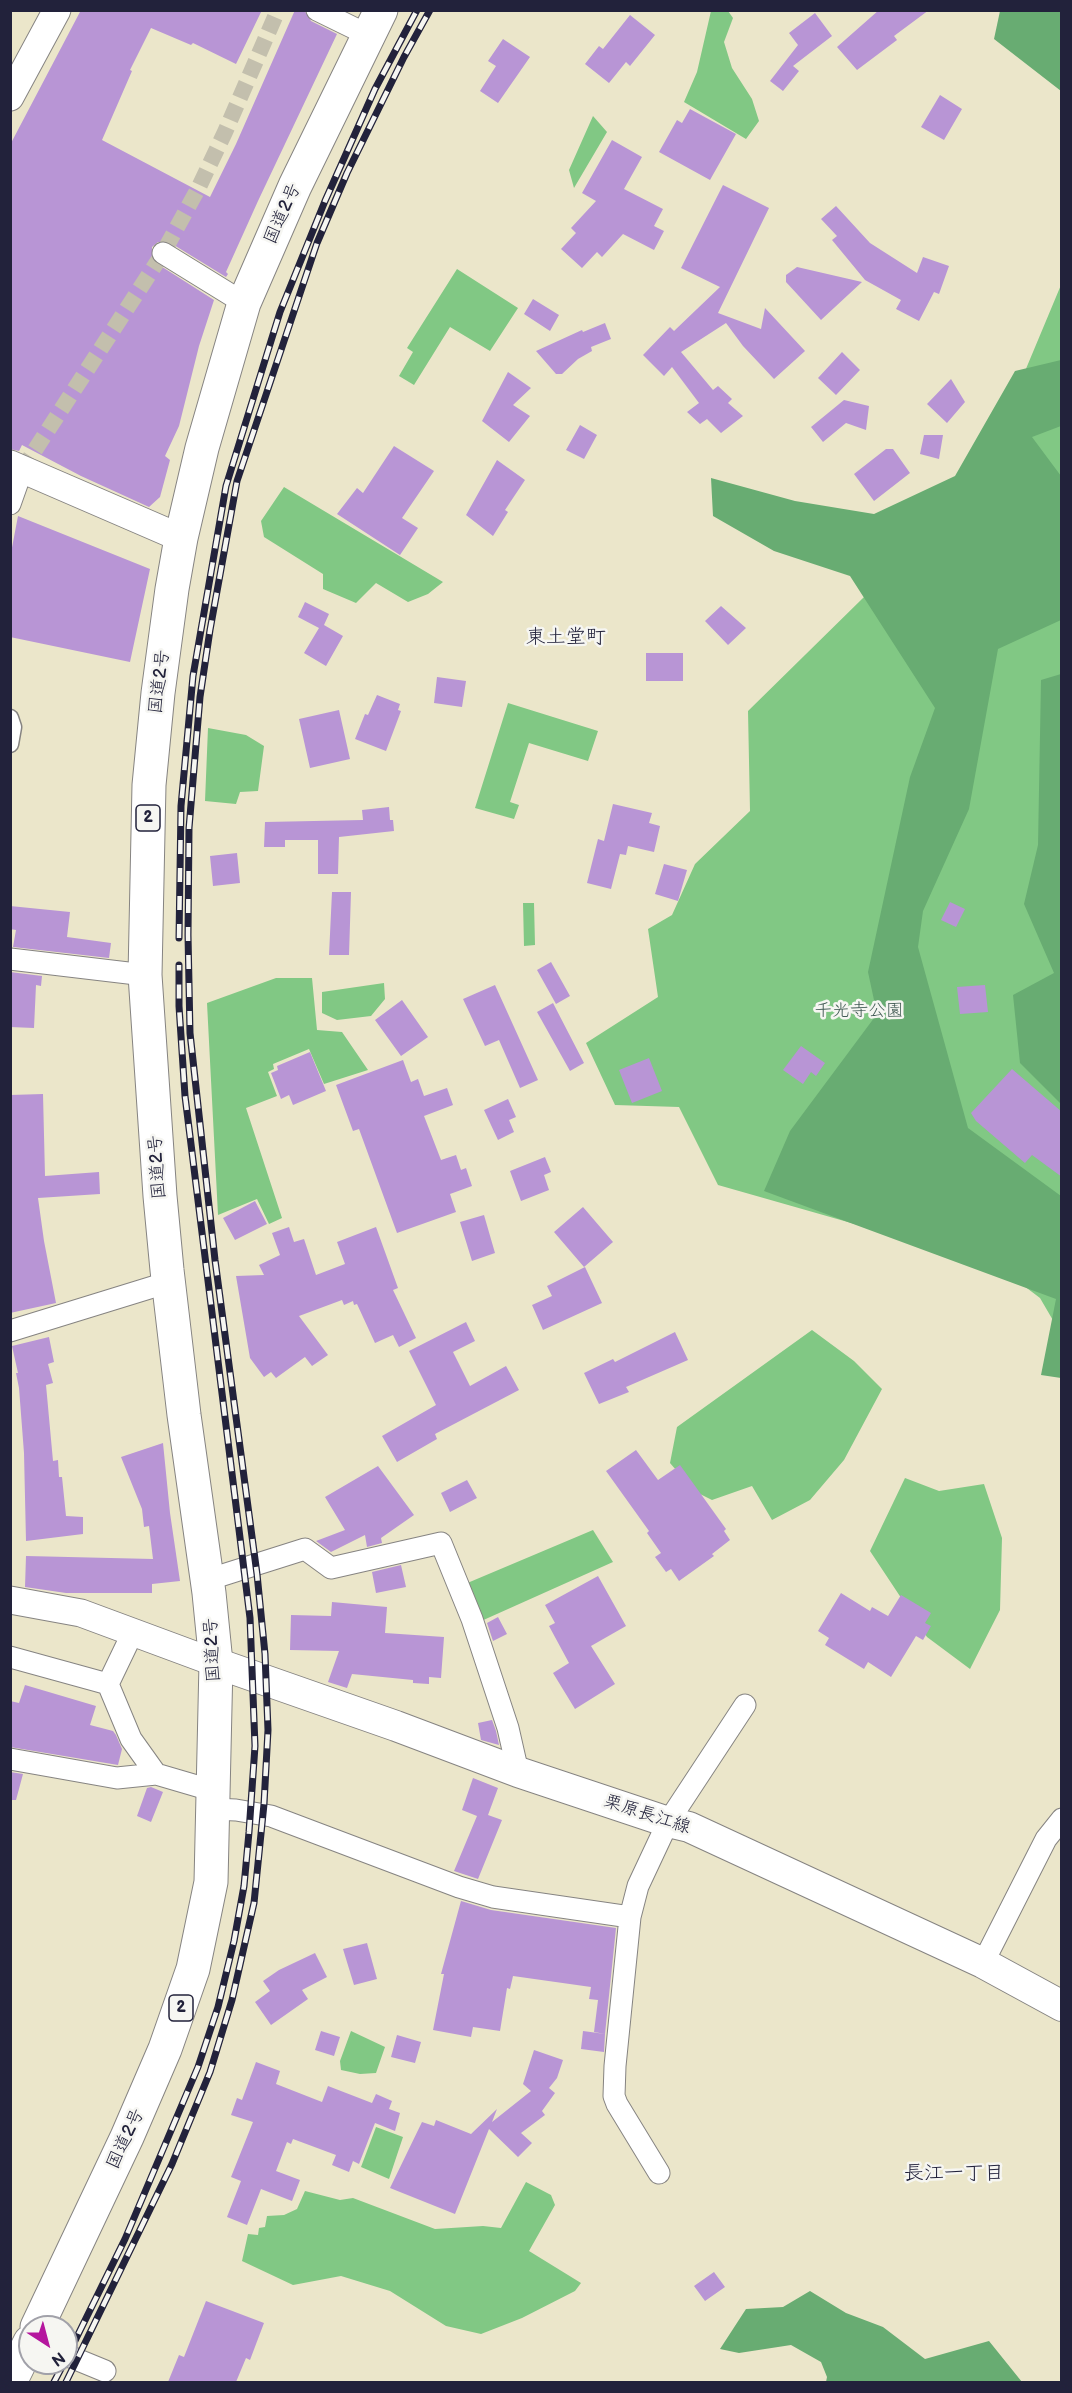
<!DOCTYPE html>
<meta charset="utf-8">
<style>
body{margin:0}
#map{position:relative;width:1072px;height:2393px;overflow:hidden;background:#ebe6ca;font-family:"Balsamiq Sans",sans-serif}
canvas{display:block}
.frame{position:absolute;inset:0;border:12px solid #22223b;pointer-events:none}
.north{position:absolute;left:18px;top:2315px;width:60px;height:60px;box-sizing:border-box;background:#f6f6f2;border:2px solid #a1a1a9;border-radius:50%;rotate:144deg;font-size:16px;font-weight:700;line-height:24px;text-align:center;color:#22223b}
.north::after{content:'';display:block;margin:auto;width:21px;height:27px;background:#b5179e;clip-path:polygon(50% 0,100% 100%,50% 72%,0 100%)}
</style>
<div id="map">
<canvas width="1072" height="2393"></canvas>
<div class="frame"></div>
<div class="north">N</div>
</div>
<script>
const g = document.querySelector('canvas').getContext('2d');
g.lineJoin = 'round';
function paint(path, color) { g.fillStyle = color; g.fill(path, 'evenodd'); }
const poly = rows => new Path2D(rows.map(r => 'M' + r).join(''));
function trace(path, color, width, dash) { g.strokeStyle = color; g.lineWidth = width; g.lineCap = dash ? 'butt' : 'round'; g.setLineDash(dash || []); g.stroke(path); }
function drawText(font, color, halo, rows, align = 'center') {
  g.font = font + ' "Balsamiq Sans","Klee One",sans-serif'; g.lineWidth = 5; g.setLineDash([]); g.textBaseline = 'middle'; g.strokeStyle = halo; g.fillStyle = color; for (const [text, x, y, turn = 0] of rows) {
    g.save(); g.translate(x, y); g.rotate((+turn || 0) * Math.PI / 180); g.textAlign = isNaN(turn) ? turn : align; if (halo) g.strokeText(text, 0, 0); g.fillText(text, 0, 0); g.restore();
  }
}
const green = poly([
 [711,11,728,11,733,18,724,42,732,68,752,99,759,121,746,139,684,102,697,72],
 [593,116,607,132,574,188,569,170],
 [457,269,518,308,490,351,450,327,414,385,399,376,413,352,407,348],
 [1061,285,1061,1334,1040,1298,995,1264,718,1185,679,1107,615,1105,586,1043,658,997,648,929,672,915,695,864,750,811,748,711,977,486],
 [284,487,443,582,428,594,408,602,376,583,356,603,323,589,323,574,264,537,261,521],
 [508,703,598,731,588,761,529,743,510,802,519,805,514,819,475,808],
 [208,728,246,735,264,746,258,791,240,792,236,804,205,801],
 [523,903,534,903,535,945,524,946],
 [276,978,312,978,317,1030,342,1032,368,1070,324,1084,309,1049,273,1064,274,1069,268,1072,277,1096,246,1108,282,1218,269,1224,257,1199,218,1215,207,1003],
 [384,983,385,999,371,1016,337,1020,322,1013,322,992],
 [812,1330,854,1361,882,1389,844,1460,810,1500,772,1520,752,1486,712,1500,694,1491,670,1463,677,1427],
 [905,1478,939,1491,984,1484,1002,1538,1000,1610,970,1669,927,1637,870,1551],
 [593,1530,613,1562,479,1622,465,1584],
 [351,2031,385,2047,376,2073,360,2074,341,2070,340,2061],
 [376,2127,403,2137,389,2179,361,2167],
 [526,2182,551,2195,555,2205,529,2251,581,2283,575,2291,522,2318,481,2334,446,2326,390,2291,341,2276,293,2285,242,2261,248,2234,258,2235,259,2228,265,2227,267,2216,284,2215,297,2209,305,2191,340,2200,353,2198,435,2229,483,2226,501,2228]
]);
const forest = poly([
 [1000,11,1061,11,1061,91,994,39],
 [1061,360,1061,426,1032,437,1061,476,1061,620,998,649,969,809,923,911,918,947,968,1128,1061,1196,1061,1378,1041,1375,1056,1299,764,1191,790,1131,877,1014,868,972,910,777,935,708,850,576,774,551,713,516,711,478,795,501,874,514,955,476,1015,371],
 [1061,674,1062,674,1061,1104,1020,1063,1013,995,1054,973,1024,904,1038,845,1041,680],
 [810,2291,846,2313,883,2327,925,2359,989,2341,1022,2382,826,2382,827,2377,821,2362,791,2345,739,2353,720,2349,746,2309,783,2307]
]);
const building = poly([
 [81,10,262,10,236,64,193,43,191,45,151,28,130,70,132,71,102,140,210,197,236,144,295,10,304,10,311,21,337,34,258,201,226,272,228,274,226,277,169,242,158,242,152,247,152,258,156,263,214,300,199,346,179,426,165,456,170,460,160,497,149,507,81,476,22,445,19,451,10,449,10,145],
 [879,10,929,10,894,36,897,40,857,70,837,47],
 [815,13,832,36,793,66,799,71,783,91,770,81,798,45,789,33],
 [630,15,655,35,630,66,626,62,609,83,585,64,599,46,603,49],
 [503,39,530,57,498,103,480,91,496,66,488,61],
 [940,95,962,109,944,140,921,127],
 [690,109,736,134,710,180,659,152,677,120,682,123],
 [612,140,642,157,624,189,663,209,654,226,664,231,654,250,623,234,602,257,597,252,582,268,561,249,576,233,571,228,596,201,582,193],
 [723,185,769,208,718,313,761,329,765,308,805,351,774,379,743,346,726,323,681,352,713,390,718,386,732,399,728,403,743,416,721,433,707,419,700,424,687,412,699,403,672,367,664,376,643,355,670,327,674,331,720,287,681,268],
 [836,206,870,243,917,273,923,257,949,266,939,294,934,292,919,321,896,309,901,300,865,280,832,240,837,236,821,219],
 [797,267,862,282,821,320,786,282,786,275],
 [533,299,559,315,550,331,524,314],
 [605,323,611,339,591,347,592,351,578,359,562,374,556,374,536,351,582,330,583,332],
 [842,352,860,370,836,395,818,378],
 [508,372,531,388,513,405,530,416,509,442,482,421],
 [951,379,965,402,947,423,927,404],
 [844,400,869,406,866,430,846,423,823,442,811,427],
 [580,425,597,435,584,459,566,450],
 [924,435,943,435,939,459,920,454],
 [394,446,434,471,402,518,418,528,400,555,337,514,357,488,363,493],
 [886,449,893,449,910,473,874,501,854,474],
 [497,460,525,480,505,510,508,512,493,536,466,515],
 [18,516,150,569,130,662,10,637,10,558],
 [305,602,329,614,324,625,343,636,326,666,304,653,319,628,298,617],
 [721,606,746,628,728,645,705,621],
 [646,653,683,653,683,681,646,681],
 [437,677,466,681,462,707,434,703],
 [377,695,400,704,398,710,401,711,386,751,355,739,365,714,368,715],
 [339,710,350,759,310,768,299,719],
 [613,804,652,813,649,823,660,826,654,852,628,846,626,855,620,854,611,889,587,883,598,839,604,841],
 [389,807,390,820,393,820,394,831,339,837,338,874,318,874,318,840,285,840,285,847,264,847,265,822,363,820,362,810],
 [237,853,240,883,213,886,210,856],
 [664,864,687,870,678,901,655,894],
 [332,892,351,892,349,955,329,955],
 [950,902,965,909,956,927,941,920],
 [10,906,70,912,67,937,111,943,109,958,13,947,16,930,10,929],
 [551,962,570,996,556,1004,537,970],
 [10,972,42,976,41,986,36,985,34,1028,10,1027],
 [495,985,538,1080,520,1088,499,1040,485,1046,463,999],
 [985,985,988,1012,960,1014,957,987],
 [402,1000,428,1037,401,1056,375,1020],
 [553,1003,584,1063,570,1071,537,1012],
 [801,1046,825,1063,816,1076,811,1072,803,1084,783,1070],
 [310,1052,326,1091,293,1105,289,1095,281,1099,271,1073,278,1070,277,1066],
 [649,1058,662,1091,632,1103,619,1070],
 [403,1060,411,1082,418,1079,424,1096,447,1088,453,1105,424,1116,441,1160,456,1155,461,1170,466,1168,472,1186,450,1194,456,1212,397,1233,359,1129,353,1131,336,1085],
 [1012,1069,1062,1112,1062,1177,1032,1155,1025,1163,976,1121,971,1113],
 [43,1094,45,1176,99,1172,100,1194,38,1198,44,1241,56,1303,10,1313,10,1095],
 [508,1099,516,1117,509,1120,514,1132,498,1140,484,1110],
 [545,1157,551,1172,544,1175,549,1190,521,1201,510,1171],
 [255,1201,267,1224,235,1240,223,1218],
 [583,1207,613,1242,584,1267,554,1232],
 [484,1215,495,1253,472,1261,460,1222],
 [289,1227,294,1242,304,1239,316,1275,345,1264,337,1242,376,1227,398,1288,393,1290,416,1338,399,1347,393,1335,375,1343,357,1304,354,1305,353,1301,344,1305,342,1300,299,1316,328,1355,312,1366,305,1357,276,1378,271,1372,264,1377,250,1358,236,1276,264,1275,259,1265,280,1255,272,1233],
 [585,1267,602,1303,543,1330,532,1305,552,1296,547,1286],
 [466,1322,475,1341,453,1352,470,1386,506,1366,519,1390,435,1434,437,1439,397,1462,382,1436,436,1405,409,1351],
 [675,1332,688,1360,626,1387,629,1392,599,1404,584,1373,613,1359,615,1362],
 [49,1337,54,1362,48,1364,53,1383,46,1385,53,1461,58,1460,59,1477,62,1477,66,1516,83,1517,83,1534,26,1541,24,1453,19,1388,16,1373,18,1373,12,1346],
 [163,1443,170,1513,180,1581,152,1584,152,1593,66,1593,25,1587,26,1556,153,1559,149,1526,144,1527,142,1509,121,1457],
 [636,1450,658,1480,680,1465,726,1529,724,1531,730,1540,712,1554,714,1556,679,1581,671,1569,666,1572,655,1557,661,1553,647,1533,649,1531,606,1471],
 [378,1466,414,1515,381,1538,382,1543,367,1547,365,1535,331,1552,316,1541,345,1530,325,1497],
 [467,1480,477,1498,450,1512,441,1493],
 [401,1565,406,1587,376,1593,372,1572],
 [598,1576,626,1626,591,1646,615,1684,575,1709,553,1673,569,1663,549,1626,555,1623,545,1605],
 [841,1593,870,1611,872,1607,888,1616,901,1595,931,1613,925,1623,931,1626,923,1640,916,1636,891,1677,868,1662,864,1669,825,1645,829,1638,818,1631],
 [332,1602,387,1607,385,1633,444,1637,441,1678,429,1677,429,1684,413,1683,413,1680,352,1674,347,1688,328,1682,339,1651,290,1650,291,1615,331,1616],
 [498,1617,507,1634,493,1641,487,1623],
 [25,1685,96,1706,90,1725,113,1731,116,1735,122,1749,118,1765,10,1747,10,1701,19,1703],
 [492,1720,496,1731,499,1745,481,1740,478,1723],
 [10,1772,23,1774,16,1800,10,1800],
 [473,1778,498,1788,488,1815,502,1820,478,1879,454,1871,477,1816,462,1810],
 [151,1787,163,1792,151,1822,137,1816,147,1788],
 [461,1901,491,1910,616,1928,605,2034,594,2032,598,2000,589,1999,591,1987,513,1976,510,1989,507,1988,500,2031,473,2027,471,2037,433,2030,444,1974,441,1974],
 [367,1943,377,1979,354,1985,343,1949],
 [315,1953,327,1977,302,1990,308,1999,271,2025,255,2002,270,1991,263,1981,279,1970],
 [321,2031,340,2037,334,2056,315,2050],
 [583,2031,605,2034,604,2052,581,2049],
 [397,2035,421,2042,415,2063,391,2057],
 [534,2050,563,2060,557,2078,549,2088,555,2093,542,2111,545,2115,521,2133,532,2143,518,2157,489,2129,455,2214,390,2188,422,2122,434,2126,436,2120,471,2134,497,2109,492,2122,531,2091,523,2084],
 [256,2062,280,2071,276,2084,322,2102,328,2086,372,2103,376,2094,392,2101,389,2109,400,2113,395,2131,375,2123,359,2164,353,2161,349,2172,332,2165,336,2155,293,2139,291,2144,287,2142,276,2171,300,2180,292,2201,261,2189,247,2225,227,2217,241,2181,231,2177,253,2122,231,2115,237,2098,242,2100],
 [714,2272,725,2287,705,2301,694,2286],
 [206,2301,264,2323,250,2360,246,2358,236,2382,168,2382,179,2355,184,2357]
]);
const pedestrianTunnel = poly([
 [22,470,163,253,199,187,225,132,278,10]
]);
const pedestrian = poly([
 [10,718,13,727,10,744]
]);
const minor = poly([
 [317,10,368,35],
 [163,253,244,303],
 [10,504,22,470],
 [10,959,145,975],
 [10,1331,169,1282],
 [207,1580,305,1549,331,1568,441,1543,472,1619,508,1728,518,1772],
 [10,1657,108,1684,131,1739,156,1774],
 [108,1684,133,1632],
 [10,1759,117,1778,156,1774,214,1791],
 [213,1809,236,1810,271,1816,459,1887,493,1897,630,1917],
 [983,1963,1046,1839,1062,1819],
 [659,2173,617,2104,614,2096,615,2066,630,1917,638,1886,668,1822,745,1705],
 [66,2355,105,2371]
]);
const tertiary = poly([
 [10,97,57,10],
 [10,464,181,538],
 [10,1600,81,1613,216,1663]
]);
const secondary = poly([
 [216,1663,396,1726,518,1772,668,1822,689,1827,983,1963,1062,2006]
]);
const trunk = poly([
 [37,2327,127,2137,165,2049,193,1969,211,1882,216,1663,209,1593,184,1415,167,1270,160,1196,145,975,149,785,158,693,172,589,181,538,202,448,244,303,295,186,381,10],
 [10,2382,30,2342]
]);
const rail = poly([
 [179,938,181,806,193,676,226,486,280,312,325,201,375,89,417,10],
 [66,2359,125,2239,198,2067,218,2007,234,1941,244,1886,249,1832,255,1746,250,1618,185,1096,179,1006,179,965],
 [54,2382,64,2363],
 [66,2382,172,2164,210,2072,232,2000,254,1903,264,1804,268,1730,265,1654,257,1574,215,1260,190,1033,188,935,189,828,200,697,210,630,237,481,317,243,347,173,404,57,430,10]
]);
const shields = [
 [148,818,24],
 [181,2008,24]
];
const shieldNames = [
 ["2",148,818],
 ["2",181,2008]
];
const streetNames = [
 ["国道2号",283,214,-66],
 ["国道2号",160,682,-83],
 ["国道2号",158,1167,-94],
 ["国道2号",213,1650,-93],
 ["栗原長江線",647,1815,18],
 ["国道2号",126,2139,-65]
];
const parkNames = [
 ["千光寺公園",859,1011]
];
const neighbourhoodNames = [
 ["東土堂町",566,638],
 ["長江一丁目",954,2174]
];
paint(green, '#81c884');
paint(forest, '#68ac72');
paint(building, '#b895d5');
trace(pedestrianTunnel, '#c3bfad', 16, [16, 8]);
trace(pedestrian, '#868482', 19);
trace(minor, '#868482', 23);
trace(tertiary, '#868482', 29);
trace(secondary, '#868482', 32);
trace(trunk, '#868482', 35);
trace(pedestrian, '#fff', 16);
trace(minor, '#fff', 21);
trace(tertiary, '#fff', 27);
trace(secondary, '#fff', 30);
trace(trunk, '#fff', 33);
trace(rail, '#22223b', 7);
trace(rail, '#f6f6f2', 4.5, [14]);
for (const [x, y, w] of shields) { const box = new Path2D(); box.roundRect(x - w / 2, y - 13, w, 26, 4.5); g.fillStyle = '#f6f6f2'; g.fill(box); trace(box, '#22223b', 1.5); }
drawText('bold 16px', '#22223b', null, shieldNames);
drawText('18px', '#22223b', '#f6f6f2', streetNames);
drawText('18px', '#435c55', '#f6f6f2', parkNames);
drawText('20px', '#22223b', '#f6f6f2', neighbourhoodNames);
</script>
